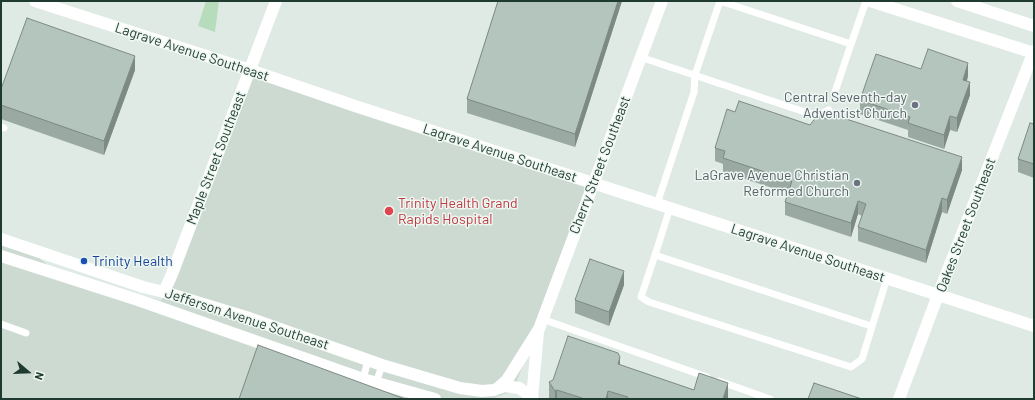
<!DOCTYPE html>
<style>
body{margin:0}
#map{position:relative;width:1035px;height:400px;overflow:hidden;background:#deeae3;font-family:Barlow,sans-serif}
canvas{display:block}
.frame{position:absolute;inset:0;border:2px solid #1f3a30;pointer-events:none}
.north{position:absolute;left:8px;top:352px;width:40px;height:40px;-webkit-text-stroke:3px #eef7f1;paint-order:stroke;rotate:109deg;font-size:11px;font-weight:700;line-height:16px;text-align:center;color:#1f3a30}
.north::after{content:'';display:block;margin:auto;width:14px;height:18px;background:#1f3a30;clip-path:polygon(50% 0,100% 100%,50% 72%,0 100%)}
</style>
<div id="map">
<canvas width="1035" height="400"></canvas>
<div class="frame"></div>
<div class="north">N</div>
</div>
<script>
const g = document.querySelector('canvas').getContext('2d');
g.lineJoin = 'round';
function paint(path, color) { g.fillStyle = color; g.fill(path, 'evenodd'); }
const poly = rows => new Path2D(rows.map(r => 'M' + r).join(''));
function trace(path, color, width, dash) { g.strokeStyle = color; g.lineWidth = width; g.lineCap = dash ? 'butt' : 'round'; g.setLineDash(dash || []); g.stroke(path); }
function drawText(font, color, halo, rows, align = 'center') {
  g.font = font + ' Barlow,sans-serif'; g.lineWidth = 3; g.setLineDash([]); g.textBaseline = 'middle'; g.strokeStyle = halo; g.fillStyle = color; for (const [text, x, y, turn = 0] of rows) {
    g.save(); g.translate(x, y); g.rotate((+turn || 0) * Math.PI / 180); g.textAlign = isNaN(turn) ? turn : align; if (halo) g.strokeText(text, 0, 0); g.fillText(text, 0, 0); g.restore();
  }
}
const built = poly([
 [250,70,593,183,513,391,491,399,1,399,1,239,26,248,52,268,161,301]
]);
const green = poly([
 [206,1,219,1,215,32,198,26]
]);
const service = poly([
 [640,57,808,113,819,115,829,110],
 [835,92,851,44],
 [1,127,4,128],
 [657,204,694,92,695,75,720,1,851,44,866,1],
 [655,255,670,208],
 [542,319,707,377],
 [1,324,26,333],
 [871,326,655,255,641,297,649,302,851,367,862,359,887,278],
 [719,381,770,399],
 [362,382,368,361],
 [371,399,382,365]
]);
const minor = poly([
 [35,1,250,70,355,106,1034,326],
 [870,1,1034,53],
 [957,1,1034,26],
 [164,292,172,274,276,1]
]);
const tertiary = poly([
 [1,239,143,287,164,292,246,317,382,365,460,388,482,391,494,390],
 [1,256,138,300,363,379,435,399],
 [498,388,507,380,539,329,662,1],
 [496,389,505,386,519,388,525,392,533,399],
 [532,398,538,332],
 [899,399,938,295,1034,51]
]);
const wall = poly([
 [498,1,622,1,575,147,467,113,467,99],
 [921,69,968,76,967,81,970,95,957,132,950,130,944,149,908,137,908,130,860,114,860,100],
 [135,70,104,155,1,119,1,89],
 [735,112,810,125,962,170,947,214,942,212,926,263,858,241,858,227,862,216,858,214,851,237,785,215,785,202,788,193,723,172,723,164,715,161,715,148],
 [1034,124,1034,178,1018,172,1018,159],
 [624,285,609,326,575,313,575,300],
 [620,365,694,390,728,399,549,399,549,382]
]);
const shadedWall = poly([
 [618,1,622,1,575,147,575,134],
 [135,56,135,70,104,155,104,141],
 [968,63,968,76,963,93,963,80],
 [970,82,970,95,957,132,957,118],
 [950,116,950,130,944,149,944,135],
 [962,157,962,170,947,214,947,200],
 [942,198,942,212,926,263,926,250],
 [858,201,858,214,851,237,851,223],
 [624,271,624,285,609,326,609,312],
 [620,357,620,374,618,364],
 [728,383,728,399,723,399],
 [557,390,557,399,555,399,555,391],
 [608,391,608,399,606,399]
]);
const building = poly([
 [498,1,618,1,575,134,467,99,498,1],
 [27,18,135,56,104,141,1,105,1,89,27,18],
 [928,49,968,63,963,80,970,82,957,118,950,116,944,135,908,123,910,117,860,100,876,54,921,69,928,49],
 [739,101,810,125,817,116,826,119,828,113,962,157,947,200,942,198,926,250,858,227,866,204,858,201,851,223,785,202,792,181,723,158,725,151,715,148,727,109,735,112,739,101],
 [1030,123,1034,124,1034,164,1018,159,1030,123],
 [590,259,624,271,609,312,575,300,590,259],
 [568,336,618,353,620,357,618,364,694,390,699,373,728,383,723,399,627,399,628,397,608,391,606,399,585,399,557,390,555,391,549,382,553,380,568,336],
 [258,345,405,399,239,399,258,345],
 [814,383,862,399,808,399,814,383]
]);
const markers = [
 [915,105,4,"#6b7280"],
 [857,183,4,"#6b7280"],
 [389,211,5,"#e0444e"],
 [84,261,4,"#1a4fb4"]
];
const streetNames = [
 ["Lagrave Avenue Southeast",192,52,18],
 ["Lagrave Avenue Southeast",500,153,18],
 ["Maple Street Southeast",216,158,-69],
 ["Cherry Street Southeast",600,165,-69],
 ["Oakes Street Southeast",966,225,-69],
 ["Lagrave Avenue Southeast",808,253,18],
 ["Jefferson Avenue Southeast",247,319,18]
];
const worshipNames = [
 ["Central Seventh-day",907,97],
 ["Adventist Church",907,113],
 ["LaGrave Avenue Christian",849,175],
 ["Reformed Church",849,191]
];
const healthNames = [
 ["Trinity Health Grand",398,203],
 ["Rapids Hospital",398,219]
];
const transitNames = [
 ["Trinity Health",92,261]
];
paint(built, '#ccdad2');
paint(green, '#b6dcbc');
trace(service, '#fff', 7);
trace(minor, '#fff', 12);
trace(tertiary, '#fff', 12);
paint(wall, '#9aa9a2');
paint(shadedWall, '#7d8a84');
paint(building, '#b3c5bc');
trace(building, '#7d8a84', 1);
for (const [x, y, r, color] of markers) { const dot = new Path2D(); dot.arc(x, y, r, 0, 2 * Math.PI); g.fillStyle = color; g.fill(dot); trace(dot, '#eef7f1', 1.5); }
drawText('14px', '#1f3a30', '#eef7f1', streetNames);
drawText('14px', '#5b616d', '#eef7f1', worshipNames, 'right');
drawText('14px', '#be3a42', '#eef7f1', healthNames, 'left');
drawText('14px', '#164399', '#eef7f1', transitNames, 'left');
</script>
